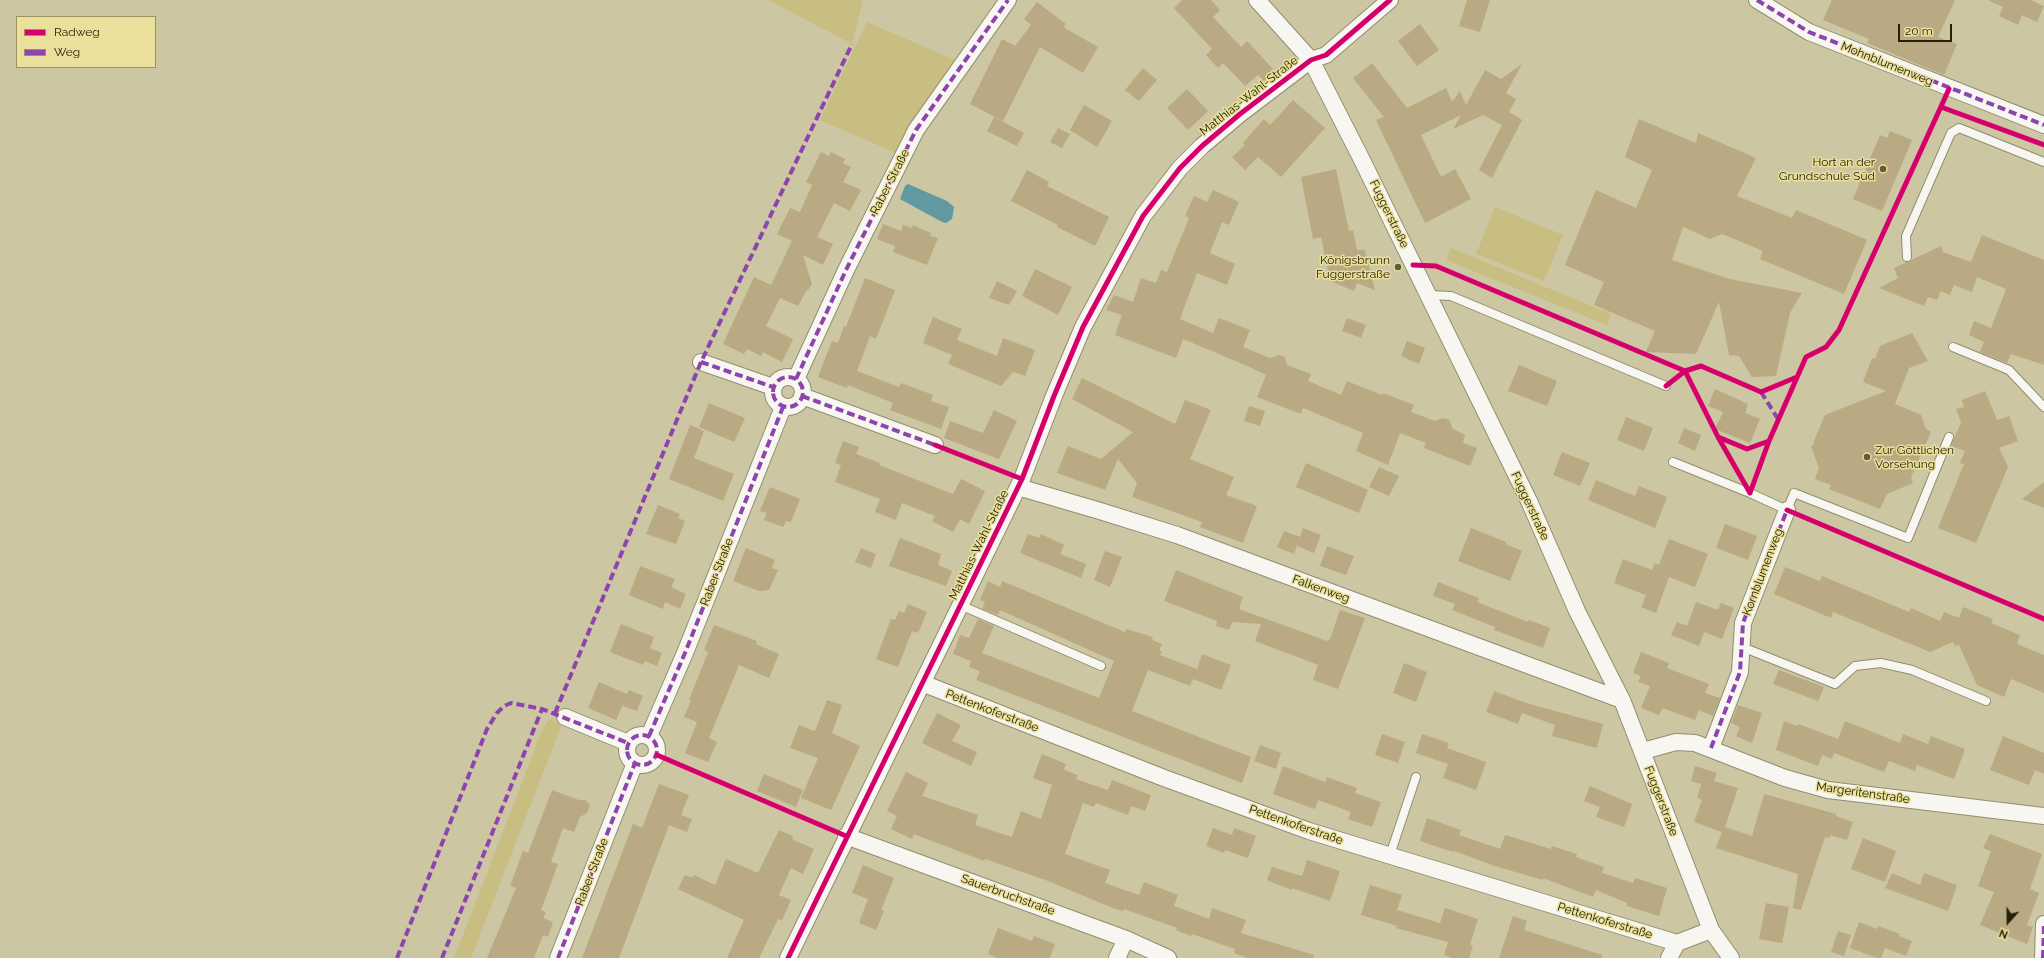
<!DOCTYPE html>
<meta charset="utf-8">
<style>
body{margin:0}
#map{position:relative;width:2044px;height:958px;overflow:hidden;background:#ccc6a2;font-family:Raleway,sans-serif}
canvas{display:block}
.legend{position:absolute;left:16px;top:16px;width:140px;height:52px;box-sizing:border-box;background:#eae09c;border:1px solid #9b9460;margin:0;padding:5px 7px;list-style:none;font-size:12px;color:#252105}
.legend li{display:flex;align-items:center;gap:8px;height:20px}
.legend b{width:20px;border:1px solid #9b9460}
.north{position:absolute;left:1988px;top:902px;width:40px;height:40px;-webkit-text-stroke:3px #eae09c;paint-order:stroke;rotate:201deg;font-size:11px;font-weight:700;line-height:16px;text-align:center;color:#252105}
.north::after{content:'';display:block;margin:auto;width:14px;height:18px;background:#252105;clip-path:polygon(50% 0,100% 100%,50% 72%,0 100%)}
.scale{position:absolute;left:1898px;top:24px;width:54px;height:18px;box-sizing:border-box;border:2px solid #252105;border-top:0;padding-left:5px;font-size:12px;line-height:14px;white-space:nowrap;color:#252105;-webkit-text-stroke:3px #eae09c;paint-order:stroke}
</style>
<div id="map">
<canvas width="2044" height="958"></canvas>
<ul class="legend">
<li><b style="height:5px;background:#d6006c"></b>Radweg</li>
<li><b style="height:5px;background:#8e44ad"></b>Weg</li>
</ul>
<div class="north">N</div>
<div class="scale">20 m</div>
</div>
<script>
const g = document.querySelector('canvas').getContext('2d');
g.lineJoin = 'round';
function paint(path, color) { g.fillStyle = color; g.fill(path, 'evenodd'); }
const poly = rows => new Path2D(rows.map(r => 'M' + r).join(''));
function trace(path, color, width, dash) { g.strokeStyle = color; g.lineWidth = width; g.lineCap = dash ? 'butt' : 'round'; g.setLineDash(dash || []); g.stroke(path); }
function drawText(font, color, halo, rows, align = 'center') {
  g.font = font + ' Raleway,sans-serif'; g.lineWidth = 3; g.setLineDash([]); g.textBaseline = 'middle'; g.strokeStyle = halo; g.fillStyle = color; for (const [text, x, y, turn = 0] of rows) {
    g.save(); g.translate(x, y); g.rotate((+turn || 0) * Math.PI / 180); g.textAlign = isNaN(turn) ? turn : align; if (halo) g.strokeText(text, 0, 0); g.fillText(text, 0, 0); g.restore();
  }
}
const green = poly([
 [768,0,863,0,852,44],
 [867,22,964,64,903,156,820,120],
 [1495,207,1563,235,1544,281,1476,254],
 [1451,248,1611,314,1607,325,1446,260],
 [550,719,562,724,471,958,454,958,543,728]
]);
const water = poly([
 [908,184,947,201,954,207,952,219,946,223,942,222,900,199,905,186]
]);
const building = poly([
 [1182,0,1211,0,1220,10,1213,17,1241,47,1247,41,1275,71,1264,81,1258,75,1245,86,1223,63,1218,68,1206,55,1212,49,1174,8],
 [1467,0,1490,0,1480,32,1459,26],
 [1832,0,1955,0,1938,37,1957,44,1944,75,1867,43,1869,39,1823,20],
 [1988,0,2031,0,2044,6,2037,22,2022,15,2018,25,1999,16,2003,7],
 [1037,2,1066,24,1063,27,1098,47,1083,73,1040,47,1003,121,970,104,1002,39,1015,46,1031,25,1024,19],
 [1420,24,1439,50,1417,66,1398,41],
 [1372,63,1407,108,1446,88,1452,102,1460,91,1466,105,1485,70,1501,79,1522,64,1506,93,1516,99,1509,112,1522,120,1492,178,1479,170,1502,125,1483,115,1453,129,1461,115,1421,135,1441,177,1455,169,1471,199,1425,223,1376,120,1384,117,1353,78],
 [1143,68,1157,80,1139,101,1125,90],
 [1187,89,1208,111,1188,130,1167,108],
 [1293,100,1325,128,1281,177,1258,157,1245,170,1232,157,1245,145,1243,143,1264,119,1270,125],
 [1084,105,1112,121,1097,147,1070,130],
 [994,117,1024,133,1017,146,987,131],
 [1639,119,1696,143,1698,133,1756,158,1737,196,1792,218,1796,210,1867,240,1844,294,1760,259,1763,251,1722,234,1710,239,1683,227,1672,260,1730,279,1802,293,1790,313,1776,376,1752,377,1739,356,1729,355,1719,302,1696,354,1646,352,1655,331,1594,305,1604,282,1565,265,1596,190,1636,208,1652,170,1625,157],
 [1058,128,1070,134,1062,148,1050,142],
 [1890,131,1912,140,1882,211,1853,199,1880,135,1887,138],
 [821,152,829,156,831,152,845,159,843,163,851,167,843,182,861,190,850,211,834,203,817,237,833,244,823,265,803,255,812,284,809,289,806,291,798,306,780,298,766,326,793,339,782,362,763,352,761,356,747,349,744,354,723,344,754,277,771,285,792,241,777,234,790,208,800,212,812,185,806,182],
 [1336,169,1349,231,1353,230,1357,250,1365,250,1375,290,1357,283,1354,291,1330,281,1321,237,1313,239,1301,177],
 [1027,170,1049,182,1047,186,1109,217,1095,246,1057,227,1058,225,1011,201],
 [1213,190,1239,202,1229,225,1222,222,1210,253,1235,264,1227,285,1197,273,1180,319,1213,333,1219,318,1250,330,1243,347,1270,358,1279,355,1285,357,1287,365,1311,374,1308,381,1341,395,1347,381,1382,395,1383,393,1414,405,1411,412,1435,421,1443,418,1449,420,1453,429,1465,435,1463,443,1477,448,1470,466,1424,448,1426,443,1400,433,1388,465,1356,451,1363,433,1303,408,1301,414,1257,397,1266,375,1245,365,1183,339,1176,358,1115,335,1122,315,1106,310,1114,295,1133,302,1141,278,1156,283,1161,270,1167,272,1189,218,1185,216,1194,196,1207,202],
 [883,224,901,231,903,225,912,228,913,225,931,233,930,236,938,238,927,265,893,252,895,246,877,239],
 [1982,235,2044,260,2044,365,2011,354,2007,363,1980,352,1984,342,1969,335,1974,321,1991,328,2006,289,1977,277,1972,292,1954,285,1950,295,1941,291,1937,300,1928,297,1924,306,1879,288,1898,278,1894,268,1941,246,1943,252,1971,262],
 [1035,269,1072,287,1058,315,1022,296],
 [865,278,895,290,876,339,870,336,857,371,899,387,901,383,933,395,931,401,949,407,941,429,890,410,893,403,848,385,847,388,818,377,832,341,838,343,844,326,846,327],
 [997,281,1017,291,1009,305,989,298],
 [933,317,962,329,957,340,997,356,1003,338,1035,350,1025,376,1013,372,1001,386,948,364,952,355,923,343],
 [1347,318,1366,325,1361,338,1342,331],
 [1912,333,1928,361,1909,368,1895,404,1921,415,1926,429,1931,432,1911,477,1913,483,1887,494,1880,509,1829,489,1831,485,1815,479,1819,468,1811,446,1814,445,1813,443,1825,415,1886,391,1863,382,1872,358,1875,359,1880,346],
 [1407,341,1425,348,1419,364,1401,356],
 [1519,365,1557,381,1547,406,1508,391],
 [1082,378,1175,424,1185,400,1211,410,1190,459,1234,477,1226,495,1257,506,1243,543,1200,527,1202,522,1132,497,1137,483,1118,459,1105,490,1057,473,1068,446,1101,459,1133,432,1072,399],
 [1715,389,1748,404,1745,413,1760,419,1750,443,1715,429,1723,412,1708,406],
 [1985,391,1997,420,2009,416,2018,441,1999,448,2008,467,1976,543,1938,528,1964,464,1960,463,1965,451,1951,446,1961,422,1956,409,1964,407,1962,400],
 [709,403,745,418,734,442,699,427],
 [1249,406,1265,411,1260,426,1244,421],
 [994,410,1017,421,999,459,944,438,950,421,983,433],
 [1626,417,1653,428,1644,451,1617,440],
 [690,425,704,431,694,458,734,474,723,501,669,479],
 [1684,428,1701,435,1695,451,1678,443],
 [843,441,859,447,856,454,880,463,879,465,953,494,961,479,985,491,969,524,960,519,953,532,932,521,935,516,902,503,896,520,875,512,880,499,835,482,841,465,835,463],
 [1562,452,1590,463,1580,486,1553,475],
 [1306,463,1368,490,1359,513,1296,487],
 [1379,467,1399,476,1389,496,1369,487],
 [1596,480,1635,496,1639,486,1667,497,1655,528,1588,500],
 [2044,482,2044,508,2022,499],
 [770,487,800,499,791,522,786,521,783,527,764,520,767,513,760,511],
 [658,505,680,514,678,518,685,521,676,544,646,534],
 [1725,524,1757,536,1748,560,1716,548],
 [1303,528,1321,535,1314,553,1297,546],
 [1471,528,1506,542,1506,544,1522,551,1510,581,1458,561],
 [1284,531,1300,537,1294,554,1277,547],
 [1028,534,1039,538,1041,534,1064,545,1060,554,1086,564,1081,578,1020,553],
 [900,538,941,554,938,565,952,571,946,586,889,566],
 [1669,539,1708,554,1695,587,1669,577,1656,613,1641,607,1646,595,1614,583,1623,559,1652,570,1655,563,1659,565],
 [1327,546,1354,556,1346,575,1320,566],
 [746,548,775,560,772,568,778,570,769,590,759,591,733,581],
 [861,548,876,554,871,568,855,562],
 [1105,551,1122,557,1110,587,1094,580],
 [640,566,675,579,671,587,686,594,680,609,665,602,663,609,629,595],
 [1785,567,1820,581,1822,576,1909,612,1911,608,1940,621,1944,612,1959,618,1963,607,1993,619,1991,623,2020,635,2017,644,2044,655,2044,693,2011,679,2004,697,1977,685,1959,645,1955,646,1953,642,1930,652,1833,612,1831,618,1774,594],
 [1176,570,1243,597,1239,609,1327,641,1330,639,1340,610,1365,618,1338,689,1313,680,1318,665,1255,641,1261,624,1232,622,1229,630,1216,626,1217,621,1164,601],
 [988,581,1000,587,1002,581,1125,632,1126,629,1153,637,1152,640,1162,644,1159,650,1162,651,1160,655,1197,669,1202,654,1231,665,1221,690,1193,679,1190,686,1148,670,1132,711,1251,757,1242,783,976,680,980,671,969,667,971,661,953,654,960,635,969,638,978,619,994,626,982,653,1099,698,1114,661,1000,610,998,615,982,609,985,602,980,600],
 [1438,582,1479,598,1477,602,1528,622,1529,620,1550,628,1543,648,1494,630,1495,627,1452,610,1455,604,1433,596],
 [1696,602,1718,610,1721,603,1734,608,1722,639,1704,632,1699,646,1671,635,1677,622,1687,626],
 [908,604,927,612,918,633,912,631,898,667,876,659,891,619,895,620,899,611,904,613],
 [621,624,654,637,650,648,662,653,657,666,645,661,643,665,610,652],
 [714,625,757,641,756,644,779,654,769,678,739,665,709,738,717,742,708,762,685,753,697,722,684,717,691,701,689,700,708,652,704,650],
 [1641,652,1669,663,1667,668,1709,684,1705,693,1720,698,1713,716,1699,710,1695,720,1663,708,1659,715,1641,708,1650,686,1638,682,1641,676,1633,673],
 [1404,663,1427,672,1416,702,1393,693],
 [1779,670,1824,687,1818,701,1773,684],
 [599,682,627,694,629,690,643,696,637,711,623,706,624,702,616,720,588,708],
 [1494,691,1526,703,1603,724,1597,748,1552,736,1555,725,1522,713,1518,724,1486,712],
 [827,700,842,705,832,733,860,746,831,810,801,798,818,758,790,748,799,725,815,731],
 [1738,705,1762,713,1752,743,1736,736,1740,727,1731,723],
 [937,713,961,725,952,741,977,752,971,766,922,743],
 [1784,721,1797,726,1798,724,1838,739,1845,721,1900,743,1903,734,1928,744,1931,736,1965,749,1954,779,1917,765,1915,771,1889,761,1884,772,1834,753,1832,759,1822,755,1818,766,1776,750],
 [1382,734,1405,742,1398,763,1375,755],
 [1422,734,1449,743,1447,748,1486,762,1476,790,1443,778,1448,764,1416,753],
 [2003,736,2044,753,2044,774,2035,770,2029,785,1990,770],
 [1260,745,1281,753,1276,769,1254,761],
 [1042,754,1066,764,1064,770,1078,775,1076,779,1093,785,1108,790,1112,780,1151,795,1145,811,1131,806,1128,815,1096,803,1094,807,1083,803,1065,854,1110,870,1105,883,1139,895,1144,882,1178,895,1174,906,1209,919,1212,908,1246,920,1241,933,1314,955,1313,958,1247,958,1234,953,1235,949,1192,934,1191,936,1176,930,1177,928,1124,909,1123,911,1115,909,1048,881,985,859,984,861,914,834,912,839,891,829,897,816,887,811,906,772,928,783,922,796,978,815,975,825,1012,837,1021,811,1041,819,1052,785,1033,778],
 [1283,766,1325,782,1327,777,1357,788,1355,793,1381,802,1372,827,1348,819,1351,812,1318,800,1315,809,1273,794],
 [1695,766,1717,773,1714,781,1738,788,1725,827,1752,836,1764,794,1836,814,1836,816,1853,822,1847,840,1830,835,1830,838,1825,837,1801,910,1793,908,1798,874,1716,848,1722,832,1694,822,1702,800,1697,798,1701,784,1691,781],
 [764,774,803,790,796,807,757,791],
 [659,784,689,795,681,815,692,819,687,832,669,825,619,958,582,958,633,824,642,828],
 [1590,786,1632,804,1624,827,1596,817,1600,807,1584,801],
 [552,790,579,800,586,800,590,806,587,813,580,817,574,832,563,828,551,862,558,864,541,910,546,912,543,918,553,922,548,937,543,935,534,958,487,958,516,888,510,886,523,851,528,853],
 [1427,818,1461,830,1459,835,1500,849,1505,835,1551,849,1552,846,1577,854,1576,857,1604,867,1602,873,1633,883,1635,878,1667,888,1659,916,1627,906,1627,903,1596,890,1593,897,1543,878,1543,880,1495,866,1454,851,1453,852,1420,841],
 [1213,828,1232,835,1234,828,1256,836,1248,858,1225,850,1224,853,1206,846],
 [779,830,793,836,792,839,814,849,803,874,791,868,779,895,791,900,782,920,778,919,759,958,727,958,744,920,678,889,685,875,692,878,694,875,715,885,726,859,758,873],
 [1990,834,2042,854,2030,889,2039,893,2027,925,2033,927,2027,944,1980,925,1994,892,1978,886,1991,851,1983,848],
 [1863,838,1896,851,1885,882,1851,869],
 [1307,860,1340,871,1330,901,1292,888,1291,890,1267,880,1272,867,1302,876],
 [863,865,894,878,881,910,884,911,876,930,859,923,868,899,852,893],
 [1892,873,1920,885,1924,873,1957,885,1948,911,1885,888],
 [1370,885,1402,895,1397,910,1440,923,1445,908,1478,919,1470,945,1473,946,1469,958,1452,958,1444,955,1448,942,1396,928,1397,926,1361,915],
 [1766,903,1789,907,1782,943,1759,939],
 [1513,916,1527,921,1524,930,1602,955,1602,958,1499,958],
 [1859,922,1877,929,1878,926,1900,934,1899,936,1912,941,1906,956,1885,948,1881,958,1877,958,1850,948],
 [998,928,1032,941,1034,936,1055,944,1050,958,997,958,988,954],
 [1838,931,1851,935,1844,956,1831,952]
]);
const service = poly([
 [1907,257,1906,236,1951,133,1959,128,2044,162],
 [1428,295,1451,296,1666,386],
 [1953,347,2009,370,2044,407],
 [1673,462,1750,493,1787,510,1794,493,1908,538,1949,437],
 [960,605,1101,666],
 [1742,647,1835,684,1855,666,1881,663,1912,670,1986,701],
 [1390,855,1416,777]
]);
const minor = poly([
 [1257,0,1311,60,1361,158,1529,501,1577,611,1622,700,1711,930,1731,958],
 [1757,0,1809,32,2044,125],
 [701,362,773,387],
 '773 392a15 15 0 1 1 30 0a15 15 0 1 1-30 0Z',
 [796,379,846,270,916,130,1008,0],
 [802,396,935,445],
 [1018,487,1100,511,1177,535,1622,700],
 [922,683,1164,778,1309,831,1677,943],
 [565,717,628,743],
 '627 750a15 15 0 1 1 30 0a15 15 0 1 1-30 0Z',
 [649,736,685,653,783,407],
 [1711,748,1740,672,1743,623,1787,510],
 [1643,751,1676,742,1695,743,1785,778,1828,790,2044,816],
 [846,836,1126,939,1168,958],
 [558,958,635,763],
 [788,958,1022,479,1054,396,1083,327,1143,216,1180,168,1202,146,1240,114,1311,60,1326,55,1390,0],
 [1117,958,1126,939],
 [1669,958,1677,943,1711,930],
 [2043,958,2044,924]
]);
const quiet = poly([
 [1757,0,1809,32,2044,125],
 [701,362,773,387],
 '773 392a15 15 0 1 1 30 0a15 15 0 1 1-30 0Z',
 [796,379,846,270,916,130,1008,0],
 [1761,392,1778,419],
 [802,396,938,446],
 [555,713,701,362,852,44],
 '627 750a15 15 0 1 1 30 0a15 15 0 1 1-30 0Z',
 [649,736,685,653,783,407],
 [1711,748,1740,672,1743,623,1787,510,1789,511],
 [397,958,487,729,497,713,504,706,511,703,542,709,628,743],
 [442,958,542,709],
 [558,958,635,763],
 [2043,958,2044,924]
]);
const cycleway = poly([
 [1941,107,2044,145],
 [1413,265,1436,266,1685,371,1718,437,1750,493],
 [1666,386,1685,371,1701,366,1761,392,1797,377],
 [1718,437,1747,449,1769,441],
 [935,445,1022,479],
 [1750,493,1769,441,1806,357,1826,347,1839,330,1949,89],
 [1787,510,2044,619],
 [657,755,846,836],
 [788,958,1022,479,1054,396,1083,327,1143,216,1180,168,1202,146,1240,114,1311,60,1326,55,1390,0]
]);
const markers = [
 [1883,169,4,"#5f5b3c"],
 [1398,267,4,"#5f5b3c"],
 [1867,457,4,"#5f5b3c"]
];
const streetNames = [
 ["Mohnblumenweg",1887,64,22],
 ["Matthias-Wahl-Straße",1249,96,-38],
 ["Raber Straße",890,182,-63],
 ["Fuggerstraße",1389,214,64],
 ["Fuggerstraße",1530,506,65],
 ["Matthias-Wahl-Straße",979,545,-64],
 ["Raber Straße",717,572,-69],
 ["Kornblumenweg",1763,572,-69],
 ["Falkenweg",1321,589,20],
 ["Pettenkoferstraße",992,711,21],
 ["Margeritenstraße",1863,793,8],
 ["Fuggerstraße",1661,801,69],
 ["Pettenkoferstraße",1296,825,19],
 ["Raber Straße",592,872,-69],
 ["Sauerbruchstraße",1008,895,20],
 ["Pettenkoferstraße",1605,921,17]
];
const poiNames = [
 ["Hort an der",1875,162],
 ["Grundschule Süd",1875,176],
 ["Königsbrunn",1390,260],
 ["Fuggerstraße",1390,274],
 ["Zur Göttlichen",1875,450,"left"],
 ["Vorsehung",1875,464,"left"]
];
paint(green, '#c8be82');
paint(water, '#6099a0');
paint(building, '#b9aa83');
trace(service, '#918d70', 10);
trace(minor, '#918d70', 18);
trace(service, '#f7f6f1', 8);
trace(minor, '#f7f6f1', 16);
trace(quiet, '#8e44ad', 4, [8, 4]);
trace(cycleway, '#d6006c', 5);
for (const [x, y, r, color] of markers) { const dot = new Path2D(); dot.arc(x, y, r, 0, 2 * Math.PI); g.fillStyle = color; g.fill(dot); trace(dot, '#eae09c', 1.5); }
drawText('12px', '#252105', '#eae09c', streetNames);
drawText('12px', '#252105', '#eae09c', poiNames, 'right');
</script>
